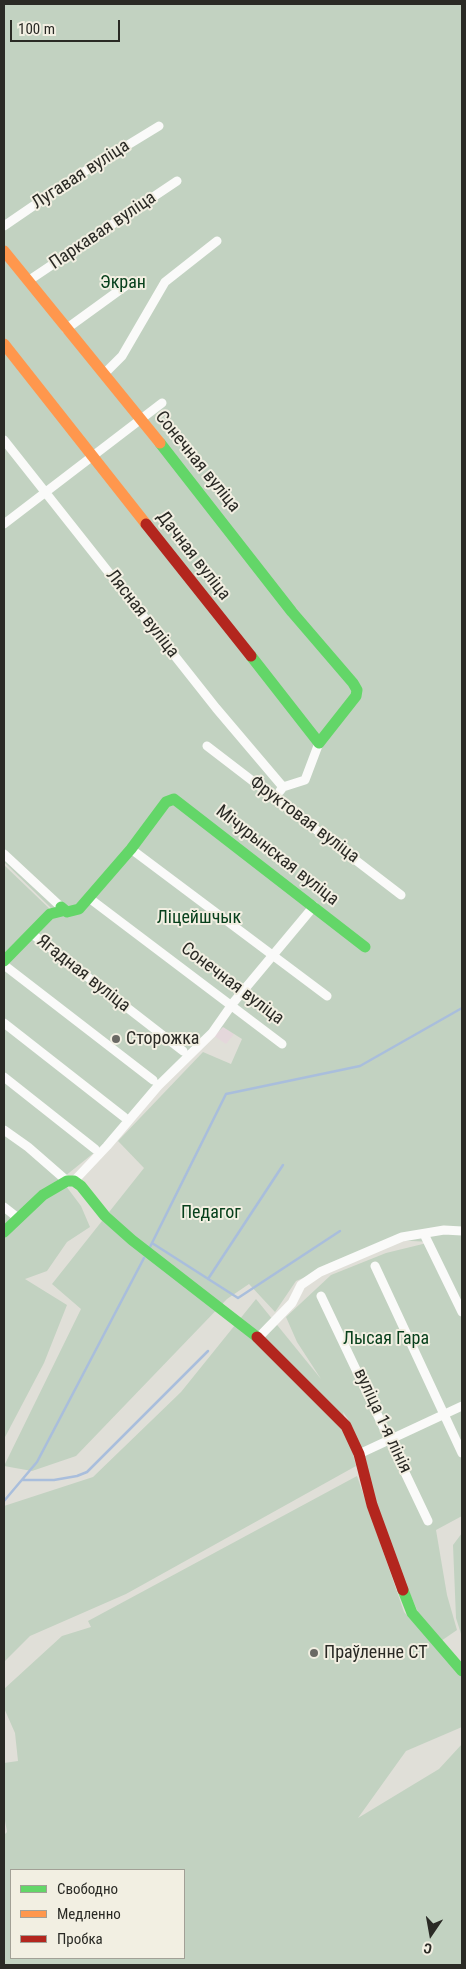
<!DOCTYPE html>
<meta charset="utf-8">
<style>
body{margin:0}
#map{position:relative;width:466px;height:1969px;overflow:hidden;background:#e0dfd8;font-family:"Roboto Condensed",sans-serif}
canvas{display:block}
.frame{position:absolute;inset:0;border:5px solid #2a2a25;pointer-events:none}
.legend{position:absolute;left:10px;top:1869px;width:175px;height:90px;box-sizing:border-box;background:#f2efe2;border:1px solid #a2a096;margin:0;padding:6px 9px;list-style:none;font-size:15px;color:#2a2a25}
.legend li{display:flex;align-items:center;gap:10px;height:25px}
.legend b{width:25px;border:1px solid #a2a096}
.north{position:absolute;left:406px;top:1909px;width:50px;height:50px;-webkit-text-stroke:4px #f2efe2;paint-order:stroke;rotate:192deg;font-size:14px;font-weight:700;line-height:20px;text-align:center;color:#2a2a25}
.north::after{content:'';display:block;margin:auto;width:18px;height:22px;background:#2a2a25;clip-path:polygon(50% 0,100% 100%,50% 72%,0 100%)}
.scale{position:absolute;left:10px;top:20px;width:110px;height:22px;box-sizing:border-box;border:2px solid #2a2a25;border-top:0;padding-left:6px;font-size:15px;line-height:18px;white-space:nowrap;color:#2a2a25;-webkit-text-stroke:4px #f2efe2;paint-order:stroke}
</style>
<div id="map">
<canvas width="466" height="1969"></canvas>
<div class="frame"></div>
<ul class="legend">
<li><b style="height:6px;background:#63d668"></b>Свободно</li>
<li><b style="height:6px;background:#ff974d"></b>Медленно</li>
<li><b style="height:6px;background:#b3261e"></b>Пробка</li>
</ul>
<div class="north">С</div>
<div class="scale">100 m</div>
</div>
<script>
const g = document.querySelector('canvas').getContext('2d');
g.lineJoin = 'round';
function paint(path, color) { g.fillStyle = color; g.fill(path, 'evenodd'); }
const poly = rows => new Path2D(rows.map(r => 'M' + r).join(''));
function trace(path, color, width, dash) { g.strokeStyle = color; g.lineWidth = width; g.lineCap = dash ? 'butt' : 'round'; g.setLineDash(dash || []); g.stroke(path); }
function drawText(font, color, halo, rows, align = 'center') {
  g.font = font + ' "Roboto Condensed",sans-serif'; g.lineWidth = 4; g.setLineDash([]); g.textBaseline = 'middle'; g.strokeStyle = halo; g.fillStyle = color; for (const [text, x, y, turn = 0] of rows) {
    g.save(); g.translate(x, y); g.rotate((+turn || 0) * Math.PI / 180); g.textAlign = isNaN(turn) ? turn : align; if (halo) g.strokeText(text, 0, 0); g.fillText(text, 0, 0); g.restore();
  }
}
const industrial = poly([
 [223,1027,234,1034,226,1044,214,1036]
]);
const green = poly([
 [4,4,462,4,462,1516,436,1530,447,1595,457,1630,441,1641,422,1621,393,1556,348,1419,343,1412,356,1466,126,1594,30,1636,4,1662,4,1506,93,1477,181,1392,256,1299,321,1379,297,1342,286,1317,331,1275,386,1253,431,1242,392,1240,296,1281,275,1312,249,1284,227,1299,76,1456,32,1471,4,1466,81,1309,52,1284,144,1168,118,1141,203,1052,231,1064,242,1039,223,1027,95,1152,19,1213,66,1186,81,1206,90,1227,67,1242,47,1271,25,1279,67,1305,44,1363,4,1439,4,865,54,913,50,907,4,862],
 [357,1476,404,1612,462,1675,462,1727,406,1751,358,1818,439,1769,462,1744,462,1965,4,1965,4,1835,7,1832,4,1815,4,1763,18,1761,15,1733,4,1708,4,1689,62,1636,91,1627,88,1621],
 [11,1870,184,1870,184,1958,11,1958],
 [462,1533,462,1637,456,1618,453,1545]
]);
const stream = poly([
 [152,1243,238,1298,340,1231],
 [150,1247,226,1094,360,1066,462,1008],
 [208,1279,283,1165],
 [23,1480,54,1480,77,1476,87,1472,208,1351],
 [4,1501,37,1462,144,1258]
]);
const street = poly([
 [4,226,77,176,159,126],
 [28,281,177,181],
 [66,329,128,284],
 [104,374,122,356,165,282,217,241],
 [4,440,216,708,283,787],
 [4,524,162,403],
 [207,746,401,895],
 [280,791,283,787,305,780,319,743],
 [131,849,327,996],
 [4,854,61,907],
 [89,898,282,1044],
 [31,933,183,1051],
 [4,965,153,1080],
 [4,1023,124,1117],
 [4,1077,95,1149],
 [4,1130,28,1147,67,1181],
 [74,1181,107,1146,158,1086,212,1033,233,1003,314,906],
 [4,1207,18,1218],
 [424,1234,462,1312],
 [375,1266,462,1453],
 [321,1296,428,1521],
 [258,1338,292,1303,301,1285,320,1272,402,1237,444,1230,462,1231],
 [359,1454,462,1406]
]);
const fast = poly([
 [160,443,292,612,353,683,357,690,356,696,319,743,251,656],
 [4,961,50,914,62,911,61,907,67,912,79,909,131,849,166,802,174,799,365,947],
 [4,1232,43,1195,67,1181,74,1181,81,1186,105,1216,132,1240,257,1337],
 [403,1590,412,1613,462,1671]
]);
const slow = poly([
 [4,251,160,443],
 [4,344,146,524]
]);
const jam = poly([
 [146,524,251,656],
 [257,1337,346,1426,359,1454,372,1505,403,1590]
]);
const markers = [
 [116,1039,5,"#6a6964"],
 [314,1653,5,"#6a6964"]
];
const streetNames = [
 ["Лугавая вуліца",81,175,-33],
 ["Паркавая вуліца",103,231,-34],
 ["Сонечная вуліца",197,462,51],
 ["Дачная вуліца",193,556,52],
 ["Лясная вуліца",142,614,52],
 ["Фруктовая вуліца",304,820,37],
 ["Мічурынская вуліца",277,856,38],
 ["Ягадная вуліца",83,974,38],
 ["Сонечная вуліца",232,984,37],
 ["вуліца 1-я лінія",382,1421,65]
];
const parkNames = [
 ["Экран",123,283],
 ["Ліцейшчык",199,918],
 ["Педагог",211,1213],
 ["Лысая Гара",386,1339]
];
const poiNames = [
 ["Сторожка",126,1039],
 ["Праўленне СТ",324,1653]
];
paint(industrial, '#e4d7db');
paint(green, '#c2d2c1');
trace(stream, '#a9bedc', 2.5);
trace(street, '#fafaf9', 9);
trace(fast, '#63d668', 11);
trace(slow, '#ff974d', 11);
trace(jam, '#b3261e', 11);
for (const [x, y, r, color] of markers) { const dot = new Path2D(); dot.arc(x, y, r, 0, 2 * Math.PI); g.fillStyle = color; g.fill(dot); trace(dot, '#f2efe2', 2); }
drawText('18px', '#2a2a25', '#f2efe2', streetNames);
drawText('18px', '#07401c', '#f2efe2', parkNames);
drawText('18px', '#2a2a25', '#f2efe2', poiNames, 'left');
</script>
